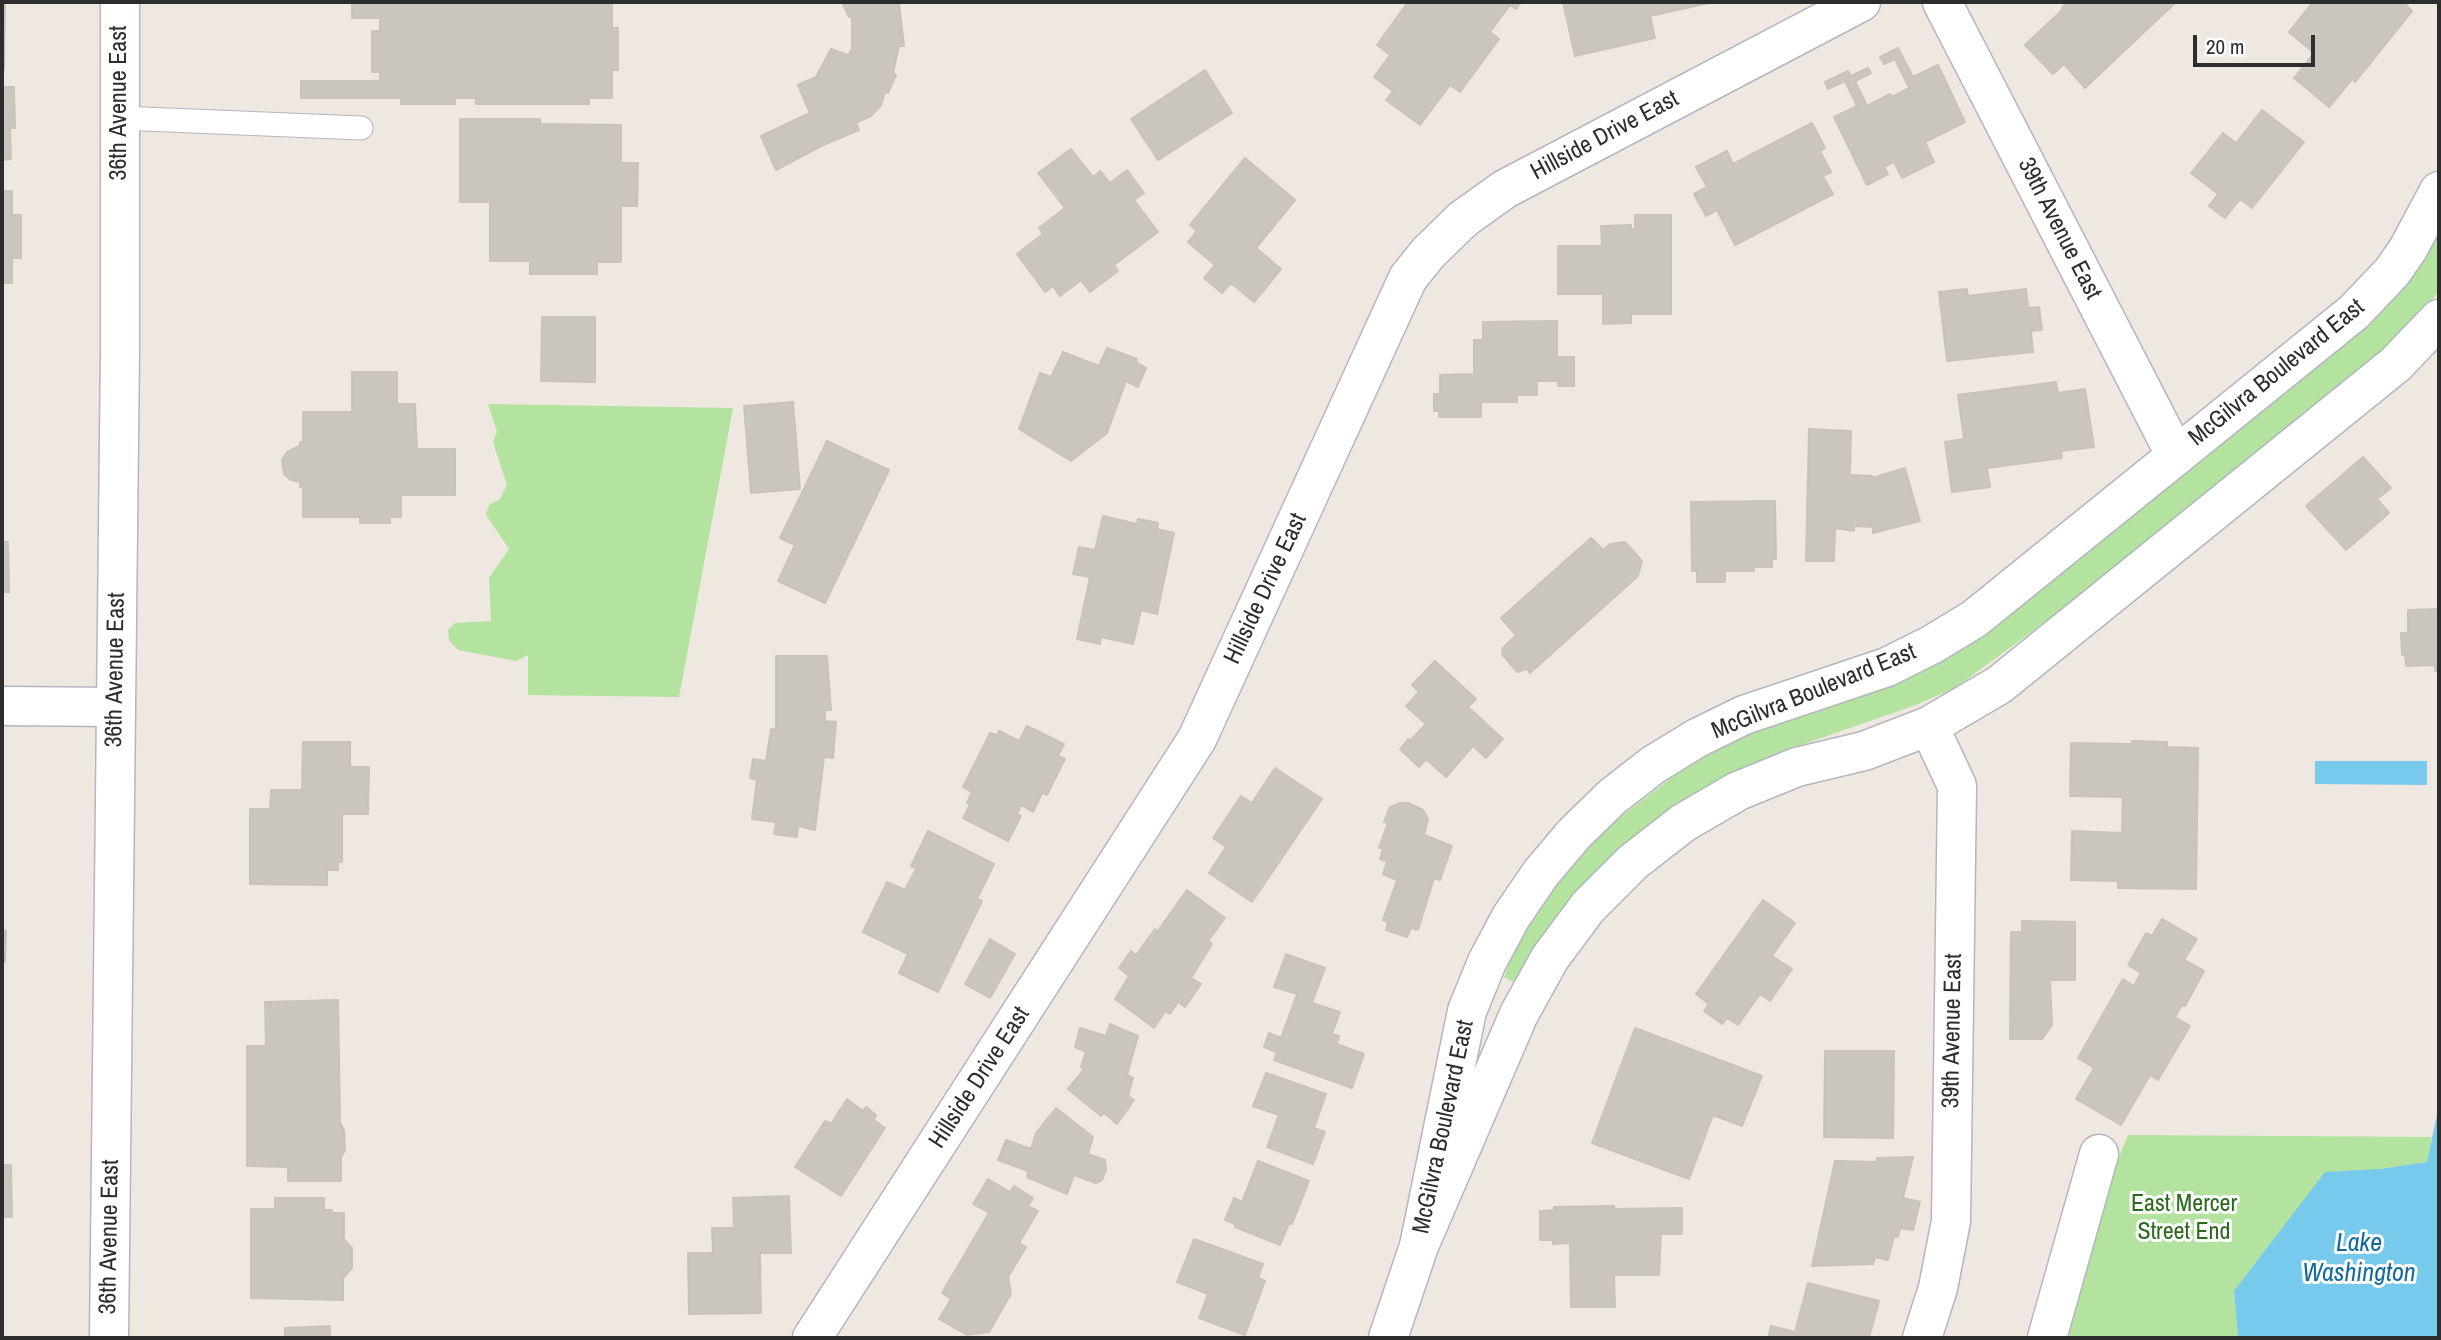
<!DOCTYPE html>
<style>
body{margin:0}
#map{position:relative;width:2441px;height:1340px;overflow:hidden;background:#eee8e0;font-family:"Archivo Narrow",sans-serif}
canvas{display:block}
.frame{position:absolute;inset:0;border:4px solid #2d2d2d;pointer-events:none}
.scale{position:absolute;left:2193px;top:35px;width:122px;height:32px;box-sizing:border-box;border:4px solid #2d2d2d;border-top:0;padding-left:9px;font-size:21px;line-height:24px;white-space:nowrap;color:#2d2d2d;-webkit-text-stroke:5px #fff;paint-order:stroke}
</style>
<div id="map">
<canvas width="2441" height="1340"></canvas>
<div class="frame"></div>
<div class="scale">20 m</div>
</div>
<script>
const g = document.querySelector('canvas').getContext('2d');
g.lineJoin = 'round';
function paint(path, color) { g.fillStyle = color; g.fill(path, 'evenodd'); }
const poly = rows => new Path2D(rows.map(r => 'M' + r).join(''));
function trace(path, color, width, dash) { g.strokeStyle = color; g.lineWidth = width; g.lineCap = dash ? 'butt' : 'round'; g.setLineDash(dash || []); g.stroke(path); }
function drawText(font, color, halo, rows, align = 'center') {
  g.font = font + ' "Archivo Narrow",sans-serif'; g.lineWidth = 6; g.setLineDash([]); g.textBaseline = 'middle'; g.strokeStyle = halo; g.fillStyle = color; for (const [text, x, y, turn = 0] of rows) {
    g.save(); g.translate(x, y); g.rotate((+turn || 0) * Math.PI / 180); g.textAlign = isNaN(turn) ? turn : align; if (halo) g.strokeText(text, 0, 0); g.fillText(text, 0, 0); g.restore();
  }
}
const green = poly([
 [2439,228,2439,291,2404,334,2091,588,1955,688,1913,706,1801,745,1745,769,1549,940,1514,982,1504,977,1526,921,1590,841,1631,809,1691,763,1739,737,1873,691,1949,658,2084,553,2371,321,2407,285],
 [488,404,733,408,679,697,528,695,528,655,516,661,458,650,449,640,448,630,455,623,491,621,489,578,509,549,486,515,489,505,500,499,507,485,493,442,497,432],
 [2128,1135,2432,1137,2427,1162,2380,1169,2234,1291,2238,1338,2045,1338]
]);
const water = poly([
 [2315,761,2427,761,2427,785,2315,784],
 [2439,1105,2439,1338,2238,1338,2234,1291,2325,1172,2380,1169,2427,1162]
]);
const building = poly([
 [2,2,5,2,4,70,2,70,2,2],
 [352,2,612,2,612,28,618,28,618,70,612,70,612,98,589,98,589,104,476,104,476,98,455,98,455,104,401,104,401,98,301,98,301,81,380,81,380,72,372,72,372,31,380,31,380,18,352,18,352,2],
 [842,2,902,2,899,3,904,46,899,46,893,73,896,75,888,93,885,92,881,105,871,116,856,123,859,130,823,145,776,170,761,136,810,113,798,85,816,77,831,49,848,55,852,49,852,16,849,17,842,2],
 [1408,2,1521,2,1516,9,1510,5,1490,32,1499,39,1460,92,1450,85,1420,125,1386,100,1393,91,1374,77,1390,55,1377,45,1408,2],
 [1563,2,1709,2,1709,3,1650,16,1655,38,1575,56,1563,2],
 [2066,2,2176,2,2085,88,2064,64,2053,74,2025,45,2060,12,2066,2],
 [2313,2,2403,2,2412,11,2355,82,2352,79,2329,107,2294,78,2314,53,2289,32,2313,2],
 [1898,48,1913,77,1938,65,1965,122,1925,142,1934,162,1902,178,1894,162,1884,167,1888,174,1867,185,1834,117,1857,106,1845,81,1828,89,1825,82,1848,71,1851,76,1868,68,1871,73,1855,81,1867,106,1890,94,1892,97,1909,88,1895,59,1884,64,1880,57,1898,48],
 [1205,70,1232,113,1158,160,1131,119,1205,70],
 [2,87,14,87,15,128,10,128,11,159,2,160,2,87],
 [2262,110,2304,142,2252,208,2240,199,2225,218,2209,206,2218,194,2191,173,2223,133,2236,143,2262,110],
 [460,119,540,119,540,124,621,125,621,163,638,163,637,206,621,206,621,262,597,262,597,274,530,274,530,261,490,261,490,202,460,202,460,119],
 [1812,123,1825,148,1820,151,1831,172,1823,176,1833,194,1735,245,1717,210,1706,216,1694,194,1707,187,1696,167,1727,151,1733,164,1812,123],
 [1071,149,1093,177,1100,171,1110,183,1127,170,1144,193,1134,200,1158,232,1114,265,1118,271,1090,292,1081,280,1060,296,1053,286,1045,292,1017,254,1043,234,1039,228,1065,208,1038,173,1071,149],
 [1245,158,1295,200,1256,248,1281,269,1254,302,1231,283,1222,293,1204,278,1215,265,1188,242,1197,231,1190,225,1245,158],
 [2,191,12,191,12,215,21,215,21,258,12,258,12,283,2,283,2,191],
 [1635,215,1671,215,1671,314,1631,314,1631,323,1603,324,1603,294,1558,294,1558,246,1602,246,1601,226,1631,225,1631,229,1635,229,1635,215],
 [1967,289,1968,296,2026,289,2028,308,2039,307,2042,330,2031,331,2033,352,1947,361,1939,292,1967,289],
 [542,317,595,317,595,382,541,381,542,317],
 [1557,321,1557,357,1574,357,1574,386,1558,386,1558,381,1537,381,1537,395,1517,395,1517,402,1481,402,1481,417,1439,417,1439,411,1434,411,1434,394,1440,394,1440,375,1474,374,1474,340,1483,340,1483,322,1557,321],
 [1107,348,1137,359,1136,362,1146,368,1138,387,1126,381,1107,433,1071,461,1019,429,1040,373,1051,377,1063,352,1099,366,1107,348],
 [352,372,397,372,397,404,415,404,417,449,455,449,455,495,401,495,401,517,390,517,390,523,360,523,360,517,303,517,303,487,300,487,300,482,291,480,284,474,282,460,287,452,300,446,300,442,303,442,303,412,352,412,352,372],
 [2056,382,2058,393,2085,389,2094,447,2061,451,2062,458,1987,468,1990,487,1952,492,1945,442,1964,439,1958,395,2056,382],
 [793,402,800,489,751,493,744,406,793,402],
 [1809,429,1851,431,1850,475,1872,476,1872,478,1905,468,1920,521,1873,533,1873,527,1854,526,1854,531,1835,528,1834,561,1806,561,1809,429],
 [827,441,889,470,825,603,778,581,795,545,780,538,827,441],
 [2363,457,2391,488,2377,499,2389,513,2346,550,2306,506,2363,457],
 [1775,501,1776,559,1772,559,1772,567,1754,567,1754,571,1725,571,1725,582,1697,582,1697,571,1692,571,1691,502,1775,501],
 [1103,516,1137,524,1138,519,1158,523,1157,529,1174,533,1157,614,1141,610,1133,644,1101,637,1100,644,1077,639,1090,577,1073,574,1079,547,1095,550,1103,516],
 [1591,538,1603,550,1610,544,1625,542,1642,561,1638,576,1530,673,1527,669,1517,672,1502,654,1503,648,1516,635,1501,618,1591,538],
 [2,542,8,542,9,592,2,592,2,542],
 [2439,609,2439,671,2435,671,2435,665,2406,666,2405,655,2402,655,2401,633,2408,633,2408,610,2439,609],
 [776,656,827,656,831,710,825,710,825,721,836,722,833,758,824,757,815,830,798,826,797,837,774,834,776,822,752,819,757,780,750,778,753,759,766,761,771,729,776,730,776,656],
 [1435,661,1476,699,1468,707,1503,739,1486,758,1473,746,1446,777,1426,759,1419,767,1400,749,1408,739,1410,741,1426,724,1406,706,1419,692,1412,685,1435,661],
 [1027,726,1064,744,1058,756,1065,759,1047,795,1042,793,1033,812,1021,805,1017,814,1021,816,1008,841,963,818,970,805,967,803,972,792,963,787,990,733,997,735,999,731,1019,741,1027,726],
 [2132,741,2167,742,2167,747,2198,748,2196,889,2118,888,2118,881,2071,880,2072,831,2122,833,2123,797,2070,796,2071,743,2132,744,2132,741],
 [303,742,350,742,350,767,369,767,368,814,342,814,342,862,338,862,338,870,327,870,327,885,250,884,250,809,270,809,271,790,302,790,303,742],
 [1275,768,1322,799,1252,902,1209,873,1226,847,1213,838,1241,796,1252,803,1275,768],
 [1400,803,1408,803,1423,810,1428,819,1424,835,1452,846,1440,880,1434,878,1418,930,1411,928,1407,937,1386,930,1388,922,1383,920,1397,880,1383,874,1387,861,1380,859,1383,848,1379,848,1388,823,1384,822,1390,807,1400,803],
 [928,831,994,864,977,899,982,901,938,992,899,973,908,954,863,932,887,882,905,890,916,869,911,866,928,831],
 [1187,890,1225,918,1208,941,1212,944,1191,978,1201,984,1185,1007,1178,1002,1170,1014,1165,1011,1154,1028,1115,999,1129,976,1119,968,1131,951,1136,955,1155,929,1157,932,1187,890],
 [1763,900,1795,923,1772,956,1792,969,1770,1001,1760,994,1738,1025,1727,1018,1722,1024,1704,1011,1709,1004,1696,994,1763,900],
 [2162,919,2197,939,2184,960,2204,971,2185,1006,2182,1005,2175,1017,2190,1026,2158,1080,2150,1075,2121,1125,2076,1099,2094,1068,2078,1058,2123,979,2134,986,2141,973,2128,965,2146,933,2152,936,2162,919],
 [2022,921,2075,922,2075,980,2050,980,2052,1025,2042,1039,2010,1039,2011,932,2022,932,2022,921],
 [2,930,6,931,5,962,2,962,2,930],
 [990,939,1015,954,990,998,965,984,990,939],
 [1286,954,1325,968,1312,1003,1340,1012,1332,1034,1339,1036,1337,1044,1364,1054,1352,1088,1274,1060,1277,1052,1264,1047,1269,1033,1281,1038,1297,994,1274,987,1286,954],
 [338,1000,340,1123,344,1130,345,1150,341,1157,341,1181,288,1181,288,1167,247,1166,247,1046,266,1046,265,1002,338,1000],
 [1110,1024,1138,1036,1127,1075,1133,1078,1128,1096,1134,1100,1117,1124,1104,1113,1101,1116,1068,1089,1085,1068,1081,1067,1086,1052,1075,1047,1080,1028,1106,1036,1110,1024],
 [1635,1028,1762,1076,1742,1126,1713,1115,1689,1179,1592,1143,1635,1028],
 [1825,1051,1894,1051,1893,1138,1824,1137,1825,1051],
 [1266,1073,1326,1094,1314,1128,1325,1132,1313,1164,1267,1147,1279,1115,1253,1106,1266,1073],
 [847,1099,863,1111,866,1107,876,1115,874,1120,885,1128,841,1196,795,1167,825,1121,831,1124,847,1099],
 [1056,1108,1093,1137,1088,1154,1105,1160,1106,1170,1102,1180,1096,1183,1074,1175,1067,1194,1027,1177,1028,1171,998,1160,1006,1140,1031,1149,1036,1133,1056,1108],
 [1913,1157,1903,1198,1920,1202,1913,1230,1900,1228,1898,1237,1894,1236,1888,1260,1875,1257,1873,1264,1812,1266,1835,1161,1876,1162,1877,1158,1913,1157],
 [1258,1161,1309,1181,1292,1224,1289,1223,1280,1245,1235,1227,1235,1224,1225,1220,1234,1198,1242,1202,1258,1161],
 [2,1165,11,1165,12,1217,2,1217,2,1165],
 [988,1179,1010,1192,1014,1186,1033,1198,1028,1206,1038,1211,1019,1243,1026,1247,1008,1277,1011,1294,989,1332,967,1335,939,1319,951,1299,942,1293,989,1213,973,1204,988,1179],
 [789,1196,791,1253,760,1253,761,1313,689,1314,688,1253,713,1253,712,1228,734,1228,733,1198,789,1196],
 [275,1198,324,1198,324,1210,332,1210,332,1213,344,1213,344,1239,352,1248,352,1268,343,1278,343,1300,251,1298,251,1209,275,1209,275,1198],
 [1614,1206,1614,1209,1682,1208,1682,1234,1661,1234,1659,1275,1614,1275,1615,1307,1571,1307,1570,1243,1553,1244,1553,1240,1540,1240,1540,1211,1554,1210,1554,1207,1614,1206],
 [1194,1239,1263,1264,1258,1278,1265,1281,1245,1335,1199,1318,1208,1294,1177,1282,1194,1239],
 [1808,1283,1879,1301,1869,1338,1768,1338,1771,1326,1795,1332,1808,1283],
 [330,1326,330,1338,285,1338,285,1328,330,1326]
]);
const lane = poly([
 [120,118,361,128]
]);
const street = poly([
 [1942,2,2176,456],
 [2,706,115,707],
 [109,1338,120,350,120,2],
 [812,1338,1197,739,1408,278,1429,252,1463,219,1505,189,1861,2],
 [1922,1338,1938,1288,1951,1221,1957,786,1929,726],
 [2047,1338,2099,1154]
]);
const secondary = poly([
 [1419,1246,1467,1011,1487,962,1511,917,1541,873,1574,834,1612,797,1653,765,1697,738,1744,715,1887,667,1931,645,1974,619,2354,312,2392,272,2408,249,2439,191],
 [1388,1338,1419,1246,1519,1014,1550,958,1588,907,1633,862,1683,823,1738,791,1797,767,1864,751,1929,726,1999,685,2396,364,2439,319]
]);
const streetNames = [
 ["36th Avenue East",120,103,-90],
 ["Hillside Drive East",1605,136,-28],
 ["39th Avenue East",2059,229,63],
 ["McGilvra Boulevard East",2277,373,-39],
 ["Hillside Drive East",1266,589,-65],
 ["36th Avenue East",116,670,-89],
 ["McGilvra Boulevard East",1814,692,-22],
 ["39th Avenue East",1953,1031,-89],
 ["Hillside Drive East",980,1078,-57],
 ["McGilvra Boulevard East",1444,1127,-78],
 ["36th Avenue East",110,1237,-89]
];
const parkNames = [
 ["East Mercer",2184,1205],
 ["Street End",2184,1233]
];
const waterNames = [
 ["Lake",2359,1244],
 ["Washington",2359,1274]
];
paint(green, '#b4e29f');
paint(water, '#77caeb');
paint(building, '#cac6be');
trace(building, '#c9c4b9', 2);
trace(lane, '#b3b6c0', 25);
trace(street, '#b3b6c0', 41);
trace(secondary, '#b3b6c0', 41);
trace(lane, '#fff', 23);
trace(street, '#fff', 38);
trace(secondary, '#fff', 38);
drawText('24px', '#2d2d2d', '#fff', streetNames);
drawText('24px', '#2c691d', '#fff', parkNames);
drawText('italic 26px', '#126a9c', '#fff', waterNames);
</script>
